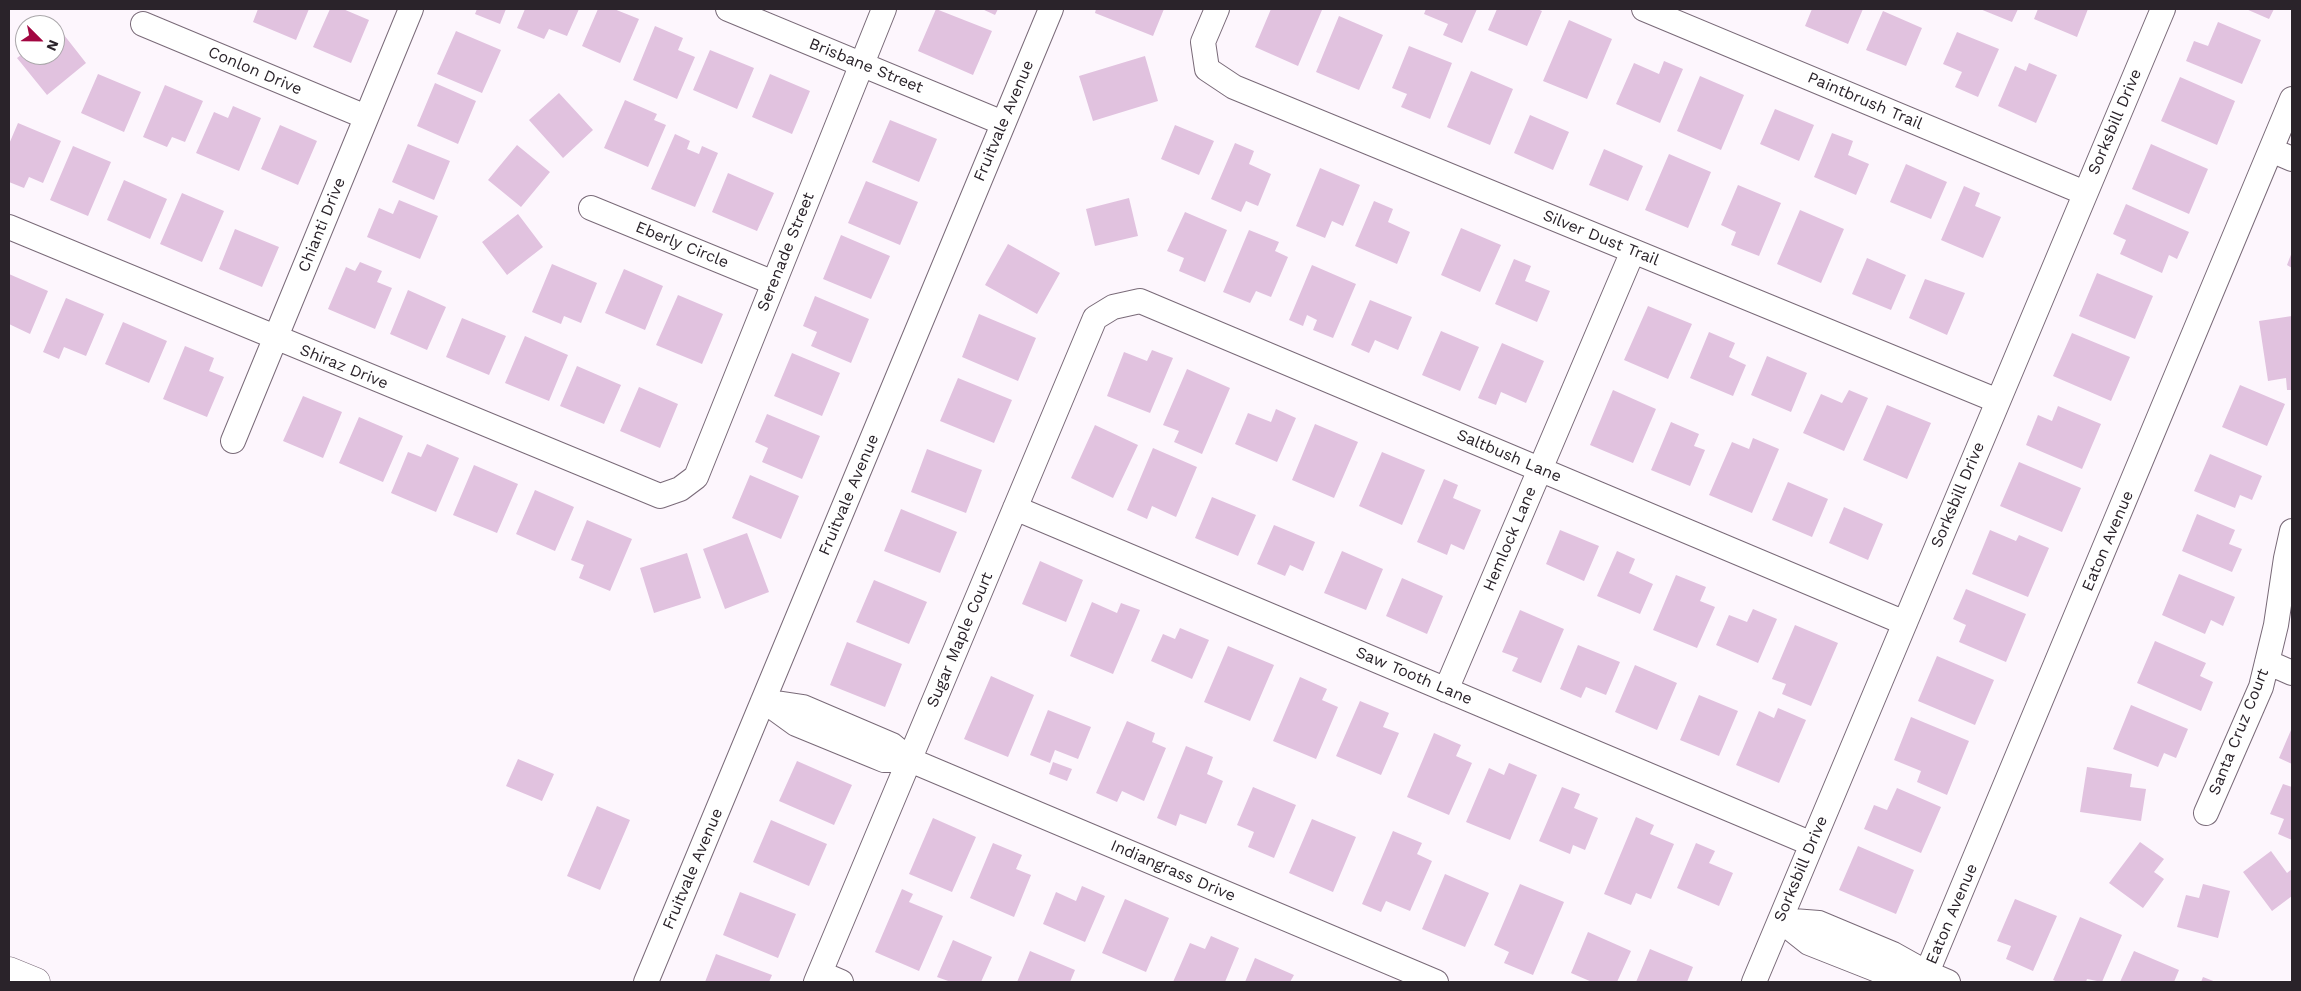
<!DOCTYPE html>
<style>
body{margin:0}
#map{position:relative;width:2301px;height:991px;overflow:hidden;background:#fdf6fd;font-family:"Work Sans",sans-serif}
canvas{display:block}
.frame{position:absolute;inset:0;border:10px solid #2a232a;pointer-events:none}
.north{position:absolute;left:15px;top:15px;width:50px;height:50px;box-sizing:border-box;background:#fff;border:1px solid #aaa7aa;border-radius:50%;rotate:113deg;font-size:14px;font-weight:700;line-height:20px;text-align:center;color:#2a232a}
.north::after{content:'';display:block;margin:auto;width:18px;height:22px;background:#a20641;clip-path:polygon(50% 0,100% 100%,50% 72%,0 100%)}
</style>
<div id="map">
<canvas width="2301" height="991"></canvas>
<div class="frame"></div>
<div class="north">N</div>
</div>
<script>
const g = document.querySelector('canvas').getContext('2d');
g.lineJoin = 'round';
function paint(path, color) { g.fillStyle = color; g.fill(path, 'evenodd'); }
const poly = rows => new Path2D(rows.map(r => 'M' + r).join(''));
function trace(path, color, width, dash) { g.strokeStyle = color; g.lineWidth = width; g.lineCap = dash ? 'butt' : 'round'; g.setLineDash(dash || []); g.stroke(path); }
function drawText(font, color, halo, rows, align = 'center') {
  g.font = font + ' "Work Sans",sans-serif'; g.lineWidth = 4.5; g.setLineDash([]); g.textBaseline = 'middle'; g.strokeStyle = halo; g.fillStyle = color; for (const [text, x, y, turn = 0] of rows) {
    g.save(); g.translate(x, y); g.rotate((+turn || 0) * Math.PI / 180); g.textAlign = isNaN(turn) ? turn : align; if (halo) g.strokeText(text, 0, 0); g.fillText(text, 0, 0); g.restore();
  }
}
const building = poly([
 [258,9,309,9,296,40,253,22],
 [330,9,343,9,369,20,351,63,313,47],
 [477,9,506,9,500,24,475,14],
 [525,9,579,9,567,36,549,29,544,39,517,28],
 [598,9,614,9,639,19,620,63,582,46],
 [936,9,992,31,973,75,918,51],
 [982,9,998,9,995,15],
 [1096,9,1164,9,1153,36,1095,13],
 [1271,9,1322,10,1298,66,1255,47],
 [1426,9,1477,9,1462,43,1443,35,1448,24,1424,14],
 [1497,9,1537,9,1542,11,1527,46,1488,30],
 [1812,9,1863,9,1848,44,1805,26],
 [1980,9,2018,9,2012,22],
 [2038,9,2088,9,2077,37,2034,19],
 [2246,9,2274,9,2269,19],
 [1883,11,1922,28,1906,66,1866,50],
 [1339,16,1383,35,1359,90,1316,72],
 [1569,20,1612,39,1587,99,1543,81],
 [2218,22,2261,40,2242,84,2186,61,2194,41,2208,46],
 [57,26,86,63,47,95,17,58,25,52,25,55,55,55,55,28],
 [655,26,683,38,678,50,695,57,677,99,633,80],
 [456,31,501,50,482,93,437,74],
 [1957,32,1999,49,1978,97,1955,87,1962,72,1943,64],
 [1409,46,1452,63,1430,119,1401,107,1407,94,1392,88],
 [710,50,754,68,737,109,693,90],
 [1145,56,1158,101,1093,121,1079,76],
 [1664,61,1683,69,1660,123,1616,104,1634,63,1659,74],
 [2029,63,2057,75,2036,123,1998,106,2015,66,2026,71],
 [1471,71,1513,89,1490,145,1447,127],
 [98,74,141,92,124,132,81,113],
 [770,74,810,91,792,134,752,117],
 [1700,76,1744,95,1721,150,1677,131],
 [2180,77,2235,101,2217,145,2161,121],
 [435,83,476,101,458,144,417,126],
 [165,85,203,101,185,142,172,137,167,147,143,137],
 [559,93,593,130,563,158,529,120],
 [625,100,657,114,654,120,666,125,648,167,604,148],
 [233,106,261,118,239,171,196,153,214,112,228,118],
 [1775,109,1814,125,1799,161,1760,144],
 [1530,115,1569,132,1553,170,1514,153],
 [890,120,937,139,919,182,872,162],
 [18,123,61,141,43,183,29,177,24,188,9,182,9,144],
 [280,125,317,141,298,185,261,169],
 [1175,125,1214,141,1199,175,1161,159],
 [1832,133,1853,141,1848,155,1869,164,1856,195,1814,177],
 [675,134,690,141,687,149,699,154,702,146,718,153,695,207,651,189],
 [1235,143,1254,151,1249,164,1271,174,1258,206,1246,201,1241,212,1211,199],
 [408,144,450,161,434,200,392,182],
 [2151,144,2208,169,2189,214,2132,189],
 [517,145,550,172,521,207,488,180],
 [73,146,111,162,88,216,50,200],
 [1604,149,1643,166,1628,201,1589,185],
 [1669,154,1711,172,1688,228,1645,210],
 [1906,164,1947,182,1931,219,1890,202],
 [1320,168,1360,185,1343,226,1332,221,1325,238,1296,226],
 [728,173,774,193,757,231,712,212],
 [124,180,167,199,150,239,107,220],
 [866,181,918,202,900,245,848,223],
 [1738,185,1781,203,1759,256,1731,245,1736,232,1721,225],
 [1964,186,1980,193,1975,206,2001,217,1983,258,1941,240],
 [182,193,224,211,202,262,160,244],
 [1129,198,1138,236,1095,246,1086,209],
 [399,200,438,216,420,259,367,237,379,208,393,214],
 [1374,201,1393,209,1388,222,1410,232,1397,264,1355,246],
 [2126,204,2189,232,2177,259,2169,255,2162,273,2120,254,2126,240,2113,234],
 [1800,210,1844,229,1821,283,1777,264],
 [1185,212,1227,230,1205,282,1179,271,1184,258,1167,251],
 [518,214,543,247,507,275,482,242],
 [1461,228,1501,245,1480,292,1441,275],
 [235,229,279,247,262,287,219,269],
 [1249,230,1279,242,1275,251,1288,257,1271,297,1256,291,1250,303,1223,292],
 [841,235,890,256,871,299,823,279],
 [1008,244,1060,273,1037,314,985,285],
 [2292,252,2292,268,2287,265],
 [1867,258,1906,275,1891,310,1852,294],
 [1514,259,1531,266,1525,281,1550,291,1537,322,1495,304],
 [360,262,382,271,377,282,392,288,375,329,328,309,346,267,355,271],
 [552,264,597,283,581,323,564,316,561,324,532,312],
 [1312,265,1356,284,1333,338,1313,330,1317,320,1307,315,1303,326,1289,320],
 [624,269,663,286,645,330,605,313],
 [2097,273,2153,296,2135,339,2079,316],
 [9,274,48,291,30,334,9,324],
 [1925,279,1965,293,1947,335,1909,318],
 [408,290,446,307,427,350,390,334],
 [678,295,723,314,702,364,656,345],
 [815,296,869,319,851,363,811,346,817,332,803,326],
 [66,298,104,314,86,356,64,347,59,359,43,352],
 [1370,300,1412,317,1398,350,1375,340,1369,353,1351,345],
 [1648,306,1692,324,1668,379,1624,360],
 [979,314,1036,338,1018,381,962,357],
 [2292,316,2292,390,2287,390,2286,378,2268,381,2259,321],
 [462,318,506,336,489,375,446,357],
 [123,322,167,341,149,383,105,364],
 [1441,331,1479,347,1460,391,1422,375],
 [1709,332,1735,343,1729,357,1746,365,1733,396,1690,378],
 [2072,333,2130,357,2111,401,2053,376],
 [525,336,568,355,549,401,505,383],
 [1502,343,1544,361,1526,403,1501,392,1496,405,1478,398],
 [185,346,214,358,209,371,224,377,207,417,163,399],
 [1152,350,1173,358,1150,413,1107,396,1124,352,1147,361],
 [792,353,840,373,822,416,774,396],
 [1767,356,1807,373,1791,412,1751,395],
 [577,366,621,385,604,424,560,406],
 [1187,369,1230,388,1202,454,1174,442,1179,431,1163,425],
 [958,378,1012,400,994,443,940,421],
 [2240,385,2285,404,2267,446,2222,427],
 [639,387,678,404,660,448,620,431],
 [1613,390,1656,409,1633,463,1590,445],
 [1849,390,1868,398,1844,451,1803,433,1821,394,1842,403],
 [303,396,342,412,323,458,283,441],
 [1887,405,1931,423,1907,479,1863,460],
 [2058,406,2101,424,2082,469,2026,445,2038,415,2052,421],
 [1276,409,1296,418,1277,462,1235,444,1248,413,1271,422],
 [767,414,820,436,802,479,762,462,768,448,755,442],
 [359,417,403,436,383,482,339,463],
 [1671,422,1699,434,1694,446,1705,450,1690,486,1651,470],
 [1315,424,1358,442,1334,498,1292,480],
 [1095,425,1138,445,1113,498,1071,478],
 [1753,438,1779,449,1752,513,1709,495,1732,442,1749,449],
 [427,444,459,458,436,512,391,493,408,452,421,457],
 [1153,448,1197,467,1176,517,1152,506,1147,519,1127,510],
 [927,449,982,470,966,513,911,492],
 [1382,452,1425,470,1402,525,1359,506],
 [2210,454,2262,476,2252,500,2240,495,2235,508,2194,491],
 [2019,462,2081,488,2062,532,2000,506],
 [474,465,518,484,497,533,453,515],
 [750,475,799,496,781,539,732,518],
 [1444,479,1458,485,1453,498,1481,510,1464,550,1451,544,1447,555,1417,542],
 [1788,482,1828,499,1812,537,1772,520],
 [535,490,574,507,555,551,516,534],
 [1212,497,1256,515,1238,556,1195,538],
 [1844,507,1883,524,1868,560,1829,543],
 [901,509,957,532,940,573,884,551],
 [2197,514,2235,530,2229,544,2242,549,2232,572,2182,551],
 [587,520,632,539,610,591,579,578,584,565,571,560],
 [1274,525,1315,542,1303,571,1290,565,1285,576,1257,564],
 [1560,530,1599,546,1584,581,1546,564],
 [1990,530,2016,541,2019,535,2049,548,2028,597,1972,574],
 [747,533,769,592,725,609,703,549],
 [1342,551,1383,569,1366,610,1324,593],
 [1617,551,1635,559,1629,573,1653,584,1640,614,1597,596],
 [687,553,701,598,654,613,640,568],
 [1040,561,1083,580,1066,622,1022,604],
 [2179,574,2235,597,2223,626,2211,620,2205,634,2162,615],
 [1676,575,1706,587,1700,601,1715,607,1697,648,1653,630],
 [1402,578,1443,596,1427,634,1386,616],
 [874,580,927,602,909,644,856,622],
 [1966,589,2026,614,2006,662,1959,642,1966,625,1953,619],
 [1092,602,1117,613,1121,603,1140,610,1113,674,1070,656],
 [1753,609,1777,619,1758,663,1716,645,1729,615,1747,622],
 [1520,610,1564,629,1541,683,1512,671,1518,658,1502,652],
 [1795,625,1838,643,1811,706,1782,694,1786,684,1772,679],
 [1180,628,1209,640,1192,679,1151,661,1163,634,1175,639],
 [2155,641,2206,663,2200,676,2213,682,2201,711,2137,683],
 [847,642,902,664,885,707,830,685],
 [1578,645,1620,662,1606,695,1586,687,1581,698,1560,689],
 [1228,646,1274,665,1250,721,1204,702],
 [1937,656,1994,680,1975,725,1918,701],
 [1635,665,1677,683,1657,730,1615,712],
 [991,676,1034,695,1008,757,964,739],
 [1300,677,1327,689,1322,700,1338,707,1316,759,1273,741],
 [1699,695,1738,711,1719,756,1680,740],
 [1360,701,1389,713,1383,727,1399,733,1381,775,1336,756],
 [2131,705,2188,729,2176,758,2164,753,2158,767,2113,749],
 [1778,708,1806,720,1779,783,1736,765,1759,711,1774,718],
 [1048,710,1091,727,1078,759,1055,750,1050,763,1030,755],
 [1911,717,1969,741,1947,795,1917,782,1921,771,1894,760],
 [1127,721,1155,733,1152,742,1166,748,1144,801,1122,791,1117,802,1096,793],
 [2291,730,2292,731,2292,764,2279,758],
 [1434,733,1461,745,1456,756,1472,763,1449,815,1407,797],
 [1186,746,1213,757,1207,774,1223,781,1206,824,1180,814,1176,826,1157,818],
 [518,759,554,774,542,801,506,786],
 [797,761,852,785,834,825,779,801],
 [1053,762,1072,769,1067,781,1049,774],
 [1509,763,1537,775,1510,840,1466,822,1489,768,1504,775],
 [2087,767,2132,774,2130,787,2146,789,2141,821,2080,812],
 [2283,784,2292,787,2292,840,2278,834,2284,819,2270,814],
 [1253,787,1296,805,1274,858,1248,847,1254,832,1237,825],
 [1562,787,1580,794,1574,808,1598,818,1585,850,1573,845,1570,854,1539,841],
 [1897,788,1941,807,1921,853,1864,829,1874,805,1887,810],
 [597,806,630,820,600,890,567,876],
 [1636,817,1654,825,1650,834,1674,844,1651,899,1636,893,1631,905,1604,894],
 [933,818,976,837,952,892,909,874],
 [1312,819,1356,837,1333,892,1289,873],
 [771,820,827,844,809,886,753,862],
 [1393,831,1422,843,1417,854,1432,861,1410,911,1386,901,1381,912,1362,904],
 [2140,842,2164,859,2154,872,2164,879,2143,908,2109,883],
 [993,843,1022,855,1016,869,1031,875,1014,917,970,898],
 [1696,843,1715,851,1709,863,1733,873,1719,906,1677,888],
 [1858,846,1914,870,1896,914,1839,890],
 [2271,851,2287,873,2292,869,2292,896,2272,911,2243,872],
 [1445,874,1489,893,1465,947,1422,929],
 [1520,884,1564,902,1533,975,1504,963,1509,952,1494,945],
 [2203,884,2230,891,2218,938,2177,927,2186,895,2199,898],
 [1082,886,1105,896,1085,942,1043,924,1056,892,1076,901],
 [902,889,913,894,909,902,943,916,919,971,875,952],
 [740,892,796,914,778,958,723,935],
 [1125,899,1169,918,1146,972,1102,953],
 [2015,899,2057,916,2033,971,2006,959,2011,946,1997,941],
 [2080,917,2122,935,2102,982,2087,979,2086,982,2058,982,2053,980],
 [1588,932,1631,951,1617,982,1592,982,1571,973],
 [1211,936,1239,948,1225,982,1173,982,1190,943,1205,949],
 [953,940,992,957,981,982,951,982,937,977],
 [1650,949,1693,967,1687,982,1636,982],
 [1030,951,1075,970,1070,982,1017,982],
 [2134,951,2179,970,2174,982,2120,982],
 [716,954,772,975,769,982,705,982],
 [1255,958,1294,975,1290,982,1245,982],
 [2203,977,2216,982,2201,982]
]);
const minor = poly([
 [728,9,1003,123],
 [1217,9,1203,42,1207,69,1234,87,1998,401],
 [1644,9,2085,193],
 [143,24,366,117],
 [2271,150,2292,159],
 [591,208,774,283],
 [9,227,660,496,680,489,696,477,884,9],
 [233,441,411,9],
 [1015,508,1812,844],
 [2267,662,2292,673],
 [1446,690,1633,251],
 [763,701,803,707,892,745,910,760,1436,982],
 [767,703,796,724,874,756,884,760,910,760],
 [2206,813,2261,687,2276,625,2286,558,2292,531],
 [820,973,841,982],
 [1927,973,1885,973,1809,943,1780,920,1819,923,1893,954,1927,973,1948,982],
 [646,982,1051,9],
 [816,982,1095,318,1113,307,1140,301,1905,623],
 [1754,982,2163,9],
 [1923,982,2292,99]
]);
const highway = poly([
 [9,971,36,982]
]);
const streetNames = [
 ["Brisbane Street",866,66,22],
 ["Conlon Drive",255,71,23],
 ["Paintbrush Trail",1865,101,23],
 ["Fruitvale Avenue",1004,121,-67],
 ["Sorksbill Drive",2115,122,-67],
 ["Chianti Drive",322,225,-68],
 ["Silver Dust Trail",1601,238,22],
 ["Eberly Circle",682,245,22],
 ["Serenade Street",786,252,-68],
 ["Shiraz Drive",344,367,22],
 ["Saltbush Lane",1509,456,23],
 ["Fruitvale Avenue",849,495,-67],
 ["Sorksbill Drive",1958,495,-67],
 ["Hemlock Lane",1510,539,-67],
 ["Eaton Avenue",2108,541,-67],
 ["Sugar Maple Court",960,640,-67],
 ["Saw Tooth Lane",1414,676,23],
 ["Santa Cruz Court",2239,732,-68],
 ["Fruitvale Avenue",693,869,-67],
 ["Sorksbill Drive",1801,869,-67],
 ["Indiangrass Drive",1173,871,23],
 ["Eaton Avenue",1952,914,-67]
];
paint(building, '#e1c2df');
trace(minor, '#796a78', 26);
trace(highway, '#796a78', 29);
trace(minor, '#fff', 24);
trace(highway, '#fff', 28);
drawText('16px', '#2a232a', '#fff', streetNames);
</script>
